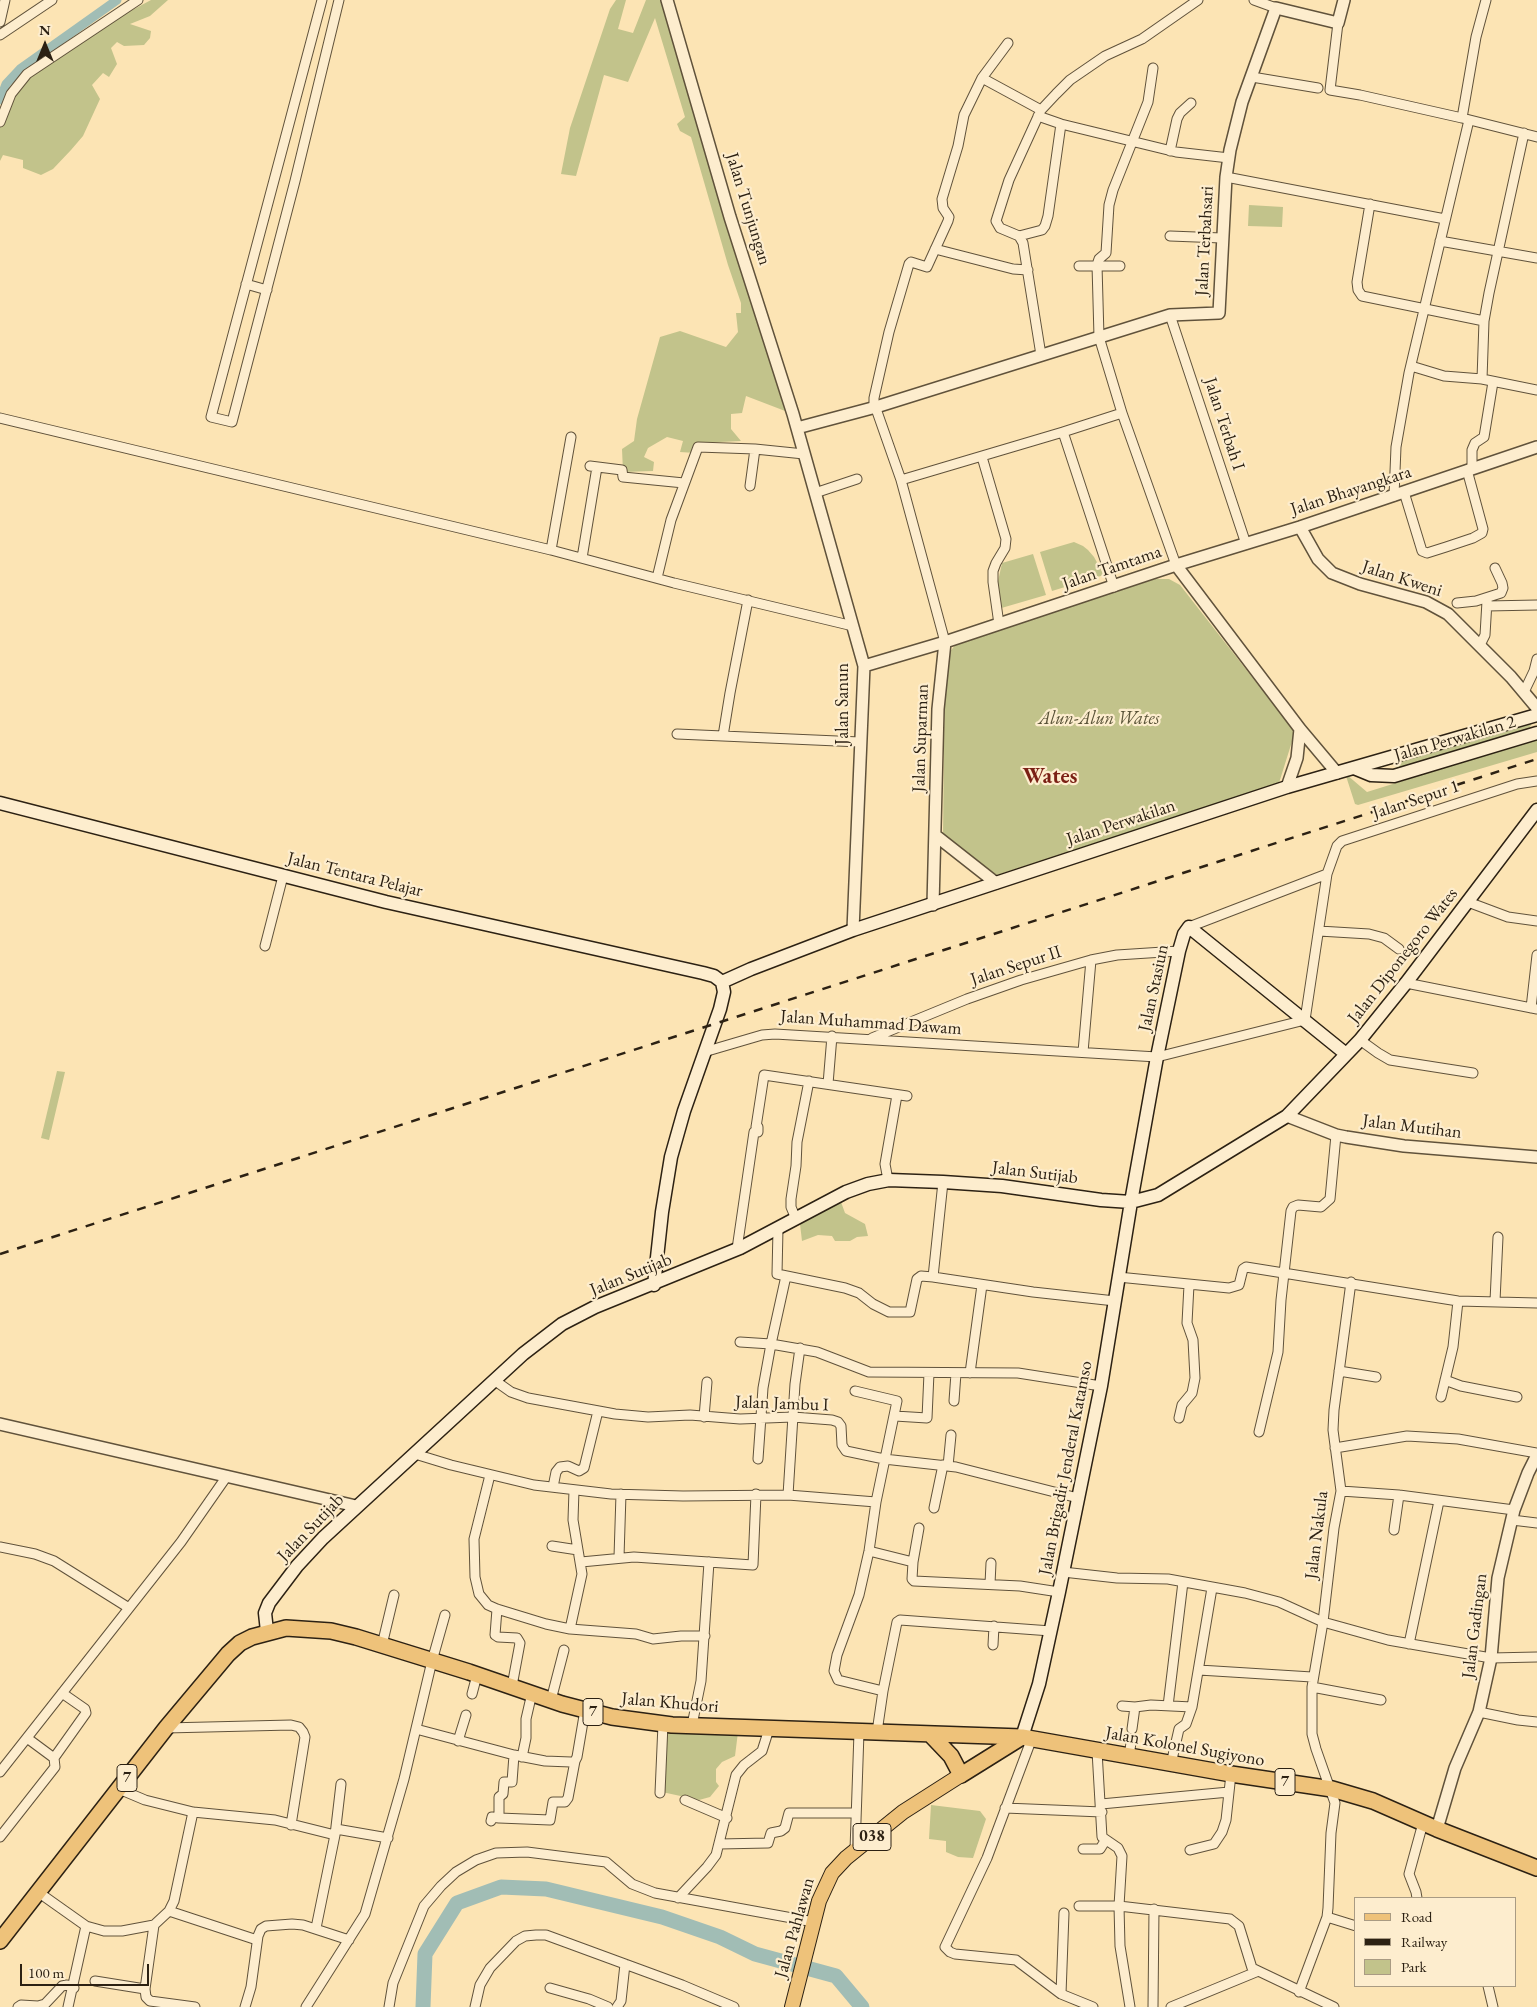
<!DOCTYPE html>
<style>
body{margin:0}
#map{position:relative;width:1537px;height:2007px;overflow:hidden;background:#fce4b4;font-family:"EB Garamond",serif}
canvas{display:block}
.legend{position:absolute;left:1354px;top:1897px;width:162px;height:90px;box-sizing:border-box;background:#fdedce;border:1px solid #a99b83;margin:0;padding:6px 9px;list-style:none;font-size:15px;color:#2c2113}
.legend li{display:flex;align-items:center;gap:10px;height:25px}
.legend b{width:25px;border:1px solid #a99b83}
.north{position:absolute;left:20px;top:20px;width:50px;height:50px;-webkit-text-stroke:4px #fdedce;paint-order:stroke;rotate:0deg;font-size:14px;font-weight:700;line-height:20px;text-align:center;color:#2c2113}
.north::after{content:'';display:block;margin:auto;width:18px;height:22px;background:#2c2113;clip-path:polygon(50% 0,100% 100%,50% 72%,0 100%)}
.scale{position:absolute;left:20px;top:1964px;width:129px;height:22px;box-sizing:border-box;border:2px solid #2c2113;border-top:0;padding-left:6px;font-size:15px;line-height:18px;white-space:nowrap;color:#2c2113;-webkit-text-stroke:4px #fdedce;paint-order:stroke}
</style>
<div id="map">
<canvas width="1537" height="2007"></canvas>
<ul class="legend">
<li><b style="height:6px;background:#eec27a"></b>Road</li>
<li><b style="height:6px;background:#2c2113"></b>Railway</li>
<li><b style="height:14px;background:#c2c38b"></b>Park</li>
</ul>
<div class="north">N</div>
<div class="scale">100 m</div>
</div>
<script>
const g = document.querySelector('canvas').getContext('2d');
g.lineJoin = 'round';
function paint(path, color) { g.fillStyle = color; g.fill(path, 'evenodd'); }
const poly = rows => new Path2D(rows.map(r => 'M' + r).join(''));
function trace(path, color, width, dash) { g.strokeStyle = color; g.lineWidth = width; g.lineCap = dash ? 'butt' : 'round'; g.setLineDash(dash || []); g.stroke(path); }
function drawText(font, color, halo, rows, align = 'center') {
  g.font = font + ' "EB Garamond",serif'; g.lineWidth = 4.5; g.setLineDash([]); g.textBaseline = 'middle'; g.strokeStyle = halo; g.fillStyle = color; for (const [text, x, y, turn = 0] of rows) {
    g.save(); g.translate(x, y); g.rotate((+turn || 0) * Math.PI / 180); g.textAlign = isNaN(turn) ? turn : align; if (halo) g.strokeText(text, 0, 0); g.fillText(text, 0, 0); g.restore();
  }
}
const green = poly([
 [151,0,168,0,150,16,130,24,151,31,150,38,144,45,124,46,117,42,111,48,117,64,109,77,103,73,92,85,100,99,83,136,71,150,53,169,41,175,23,168,23,160,3,155,0,161,0,125,14,89,27,76,110,22],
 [616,0,626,0,618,29,633,33,646,0,667,0,793,414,746,396,742,413,731,414,731,429,741,441,698,443,695,453,680,452,683,441,667,437,648,448,644,457,654,462,653,471,623,472,622,449,634,441,637,419,660,337,680,331,726,347,738,332,736,313,741,313,741,303,728,265,691,137,680,131,677,124,685,117,655,18,628,82,604,75,576,176,561,174,570,128,610,9],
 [1249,205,1283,207,1282,227,1248,226],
 [1074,542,1083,546,1088,550,1094,557,1104,575,1052,591,1040,552],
 [1033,554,1046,595,998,609,997,586,1002,563],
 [1155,579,1169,579,1180,585,1295,732,1279,783,997,875,943,836,945,658,956,644],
 [1527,720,1532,723,1529,729,1399,769,1394,765,1397,759],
 [1537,739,1537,752,1358,805,1355,804,1346,776,1347,775,1367,792],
 [57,1071,65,1072,49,1140,41,1138],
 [841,1202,845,1213,865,1224,868,1236,857,1237,850,1241,835,1241,832,1236,818,1235,802,1241,800,1224],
 [664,1729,738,1732,735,1756,722,1762,716,1769,716,1782,719,1786,710,1797,699,1800,662,1792],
 [931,1805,980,1811,986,1819,973,1858,958,1857,946,1852,946,1841,929,1839]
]);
const canal = poly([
 [0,100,6,84,20,69,117,0]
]);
const river = poly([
 [423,2007,425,1954,457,1903,501,1887,546,1889,662,1917,720,1937,755,1954,836,1976,862,2007]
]);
const minorTunnel = poly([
 [1131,1743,1132,1729]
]);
const minor = poly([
 [322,0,211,417,232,422,295,181,339,0],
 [1254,0,1276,8],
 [0,22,5,0],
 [1338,23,1330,90,1360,95,1462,118,1537,137],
 [0,35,52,0],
 [1153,68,1148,102,1113,190,1109,205,1106,253,1099,259,1097,265,1099,337,1122,413,1176,565],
 [1252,77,1318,88],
 [982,78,1041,110],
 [1038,116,1061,124,1176,152,1229,158],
 [1462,118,1476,37,1486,0],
 [0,122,11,94,27,74,138,0],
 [1170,151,1177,119,1180,113,1191,103],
 [1226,177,1445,219],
 [1370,204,1357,282,1358,290,1362,296,1484,321],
 [1019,236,1042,230,1045,226,1048,216,1061,124],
 [1170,236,1222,238],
 [1440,241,1537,258],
 [935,249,1013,269,1028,270],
 [1079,266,1120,266],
 [246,284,267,290],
 [1170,315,1246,544],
 [1041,355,1023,243,1019,236,1000,228,996,221,1009,180,1041,110,1056,94,1070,80,1105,56,1142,39,1198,0],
 [1411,366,1444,376,1482,379,1537,390],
 [1482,379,1484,321,1489,293,1524,133],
 [0,418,551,550,674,583,853,626],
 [1063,432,1114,587],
 [982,457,1006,539,1005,548,996,563,993,571,993,582,999,624],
 [590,466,622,470,623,477,684,483],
 [1472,469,1472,450,1475,443,1484,437,1493,382],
 [901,480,1063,432,1122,413],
 [750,486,755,449,804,454],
 [1404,492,1422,551,1427,553,1446,547,1473,538,1482,533,1483,529,1467,470],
 [815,493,857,479],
 [1394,496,1396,447,1409,373,1469,120],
 [551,550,571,437],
 [582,558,597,467],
 [657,578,671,520,698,447,755,449],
 [1457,603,1476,601,1501,593,1503,588,1502,583,1495,568],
 [1487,606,1537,605],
 [945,642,901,480,874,403,874,398,889,332,909,264,911,262,927,267,948,221,949,217,943,208,942,199,958,146,964,115,982,78,1008,43],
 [1480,645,1485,635,1487,601],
 [1524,692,1534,671,1537,659],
 [677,734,860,742],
 [723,736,730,693,748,600],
 [1468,902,1508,917,1537,921],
 [1189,927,1327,874],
 [1319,931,1369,934,1384,938,1399,949],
 [265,946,283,876],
 [1406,983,1537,1009],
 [1531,1008,1537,955],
 [872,1038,967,999,1021,980,1091,960,1117,955,1179,951],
 [1360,1040,1378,1053,1390,1060,1473,1073],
 [704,1052,762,1035,775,1034,1157,1057,1305,1020,1327,874,1337,846,1342,841,1517,784,1537,781],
 [1083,1052,1091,960],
 [828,1084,832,1036],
 [888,1180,885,1164,897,1095],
 [943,1182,933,1277,1033,1292,1115,1301],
 [796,1219,791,1207,791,1199,796,1166,797,1142,809,1081],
 [778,1229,777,1274,845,1288,859,1293,873,1304,889,1312,910,1312,917,1279,921,1276,933,1277],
 [737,1249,754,1132,758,1132,758,1127,756,1127,764,1075,907,1096],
 [1118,1277,1229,1288,1239,1285,1243,1269,1246,1267,1458,1301,1537,1303],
 [1495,1301,1498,1237],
 [740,1342,771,1344,786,1276],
 [1339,1371,1376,1377],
 [970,1373,982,1285],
 [494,1380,511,1392,528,1398,615,1414,648,1417,690,1415,740,1419,793,1417,832,1420,838,1422,841,1426,842,1445,846,1451,884,1459,956,1467,1078,1498],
 [1445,1380,1461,1386,1517,1397],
 [1441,1397,1453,1347,1458,1301],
 [954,1401,956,1373],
 [895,1416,927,1418,929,1373],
 [704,1417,707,1382],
 [1179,1418,1182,1405,1192,1393,1195,1378,1193,1340,1187,1323,1189,1285],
 [1259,1432,1278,1352,1281,1300,1291,1211,1293,1207,1298,1205,1321,1207,1330,1199,1336,1135],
 [1335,1448,1407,1436,1458,1439,1537,1453],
 [415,1454,451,1465,534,1485,611,1494,683,1496,788,1495,876,1502,897,1401,855,1391],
 [758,1459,763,1388,771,1344,817,1352,869,1372,1018,1373,1101,1386],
 [948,1466,951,1435],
 [490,1475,474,1539,475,1577,479,1594,488,1605,497,1609,546,1624,570,1629,582,1574,573,1520,574,1490],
 [553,1487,556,1472,560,1467,568,1466,579,1471,584,1468,598,1411],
 [1341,1491,1399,1495,1514,1510],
 [788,1495,795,1384,800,1348],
 [876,1502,869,1551,859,1595,837,1655,834,1671,838,1680,883,1691,877,1732],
 [934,1508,943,1465],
 [1512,1520,1537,1523],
 [1394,1530,1399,1495],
 [552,1546,578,1550],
 [0,1547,35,1554,54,1561,129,1608],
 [869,1551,913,1562,912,1579,914,1581,1020,1586,1059,1592],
 [619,1557,621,1494],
 [581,1562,634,1557,753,1565,756,1494],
 [913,1562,919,1528],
 [1063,1572,1117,1578,1168,1579,1245,1593,1279,1602,1323,1622,1388,1640,1491,1658,1537,1657],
 [990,1584,991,1563],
 [497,1609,495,1635,498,1637,517,1638,520,1643,512,1686],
 [570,1629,636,1634,653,1639,681,1636,705,1636],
 [1409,1644,1439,1501],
 [382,1645,394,1595],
 [993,1645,994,1626],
 [1199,1670,1312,1677],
 [1312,1687,1381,1700],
 [883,1691,897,1622,900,1620,1051,1631],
 [472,1694,477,1675],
 [551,1700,564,1650],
 [1122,1706,1135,1707],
 [1168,1706,1183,1582],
 [1479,1712,1518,1720,1537,1722],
 [692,1725,701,1681,709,1562],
 [166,1728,291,1725,299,1727,303,1732,305,1737,291,1825],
 [416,1729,514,1755,545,1761,571,1762,575,1761,577,1757,585,1710],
 [1132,1729,1135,1707,1151,1705,1192,1707],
 [1032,1738,987,1858,945,1947,950,1952,955,1954,1016,1960,1061,1994,1093,2007],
 [458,1741,466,1715],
 [1097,1751,1102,1837,1118,1848,1122,1856,1119,1906,1230,1919,1239,1926,1252,1968,1334,2007],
 [514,1755,512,1782,504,1782,503,1794,499,1797,499,1818,550,1820,553,1802,565,1802,568,1798,575,1761],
 [1129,1756,1131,1743],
 [522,1757,526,1738,526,1719,532,1693],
 [54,1758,86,1713,85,1709,62,1693],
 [1171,1764,1179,1729,1186,1724,1192,1707,1212,1588],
 [0,1772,181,1542,227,1476],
 [119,1789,145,1800,193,1812,275,1820,335,1835],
 [660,1793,663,1724],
 [685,1800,727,1818],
 [1101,1804,1229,1792],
 [1005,1808,1102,1812],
 [491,1821,492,1817,499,1818],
 [336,1829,388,1838],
 [0,1837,55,1767,54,1758,27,1738],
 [719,1844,768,1843,771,1833,781,1831,785,1828,789,1813,855,1813],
 [1083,1849,1100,1849,1105,1841],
 [855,1850,859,1732],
 [1190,1850,1214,1844,1222,1832,1226,1820,1231,1774],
 [38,1892,86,1926,104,1931,122,1931,154,1925,169,1911,174,1901,193,1812],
 [678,1898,707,1867,716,1855,736,1775,744,1765,762,1751,769,1729],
 [1417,1898,1416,1892,1409,1874,1423,1823],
 [1079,1906,1119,1906,1120,1946,1130,2007],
 [169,1911,257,1940],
 [1327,1917,1356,1926],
 [154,1925,145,1989,146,1997,150,2001,195,2007],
 [316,1928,335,1835,341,1784],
 [95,1981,145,1989],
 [1488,1986,1493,2007],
 [550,1988,589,1999,608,2007],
 [1299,1992,1327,1917,1328,1908,1331,1833,1335,1803,1316,1749,1312,1734,1312,1687,1323,1622,1334,1528,1341,1491,1333,1430,1334,1410,1351,1282],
 [1061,1994,1064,1913],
 [18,2007,21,2005,38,2006,45,2004,62,1986,67,1985,74,1988],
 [68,2007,86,1926],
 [245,2007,251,1987,258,1936,261,1929,266,1926,292,1924,303,1925,349,1940],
 [306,2007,365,1914,404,1779,432,1661,445,1615],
 [389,2007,393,1983,424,1906,441,1886,456,1872,476,1860,496,1853,527,1852,606,1862,632,1884,655,1893,814,1922],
 [475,2007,480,1985,490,1968,516,1941,525,1936,536,1935,546,1935,682,1985,734,2007],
 [617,2007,621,2001,625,1964],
 [1153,2007,1154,1909],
 [1171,2007,1256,1972]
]);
const tertiary = poly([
 [667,0,730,217,793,414,864,666,853,930],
 [797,428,876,407,1170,315,1219,313,1226,177,1230,150,1242,102,1276,8,1338,23,1344,0],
 [1300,527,1318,559,1332,573,1360,584,1426,602,1448,614,1511,677,1537,708],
 [1176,565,1300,527,1537,447],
 [864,666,945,642,1176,565,1300,729,1297,758,1287,787],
 [1300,729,1337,773],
 [935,835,996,883],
 [933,905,938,709,945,642],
 [1287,1116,1336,1135,1346,1137,1404,1146,1537,1157],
 [0,1424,356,1506],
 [1437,1829,1455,1768,1479,1712,1491,1658,1498,1578,1514,1510,1528,1473,1537,1455]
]);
const secondary = poly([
 [1354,768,1371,775,1394,776,1537,733],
 [0,803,386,902,703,973,714,976,722,982,724,992,720,1009,684,1111,671,1157,662,1212,654,1285],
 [722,982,751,969,853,930,1287,787,1537,715],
 [267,1631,265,1613,269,1603,297,1566,323,1538,523,1354,562,1324,595,1307,740,1248,846,1192,868,1184,889,1180,943,1182,1002,1186,1101,1200,1131,1202,1158,1195,1287,1116,1360,1040,1406,983,1537,810],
 [1022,1737,1039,1684,1059,1592,1101,1386,1131,1202,1157,1057,1179,951,1184,934,1189,927,1346,1054]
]);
const primary = poly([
 [792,2007,819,1901,832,1873,846,1858,903,1812,961,1775]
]);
const trunk = poly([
 [930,1734,951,1756,961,1775,1022,1737],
 [0,1941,166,1728,228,1654,240,1643,252,1637,286,1628,331,1631,356,1637,469,1672,562,1704,612,1717,672,1725,1022,1737,1231,1774,1332,1789,1373,1801,1437,1829,1537,1868]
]);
const rail = poly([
 [0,1254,1537,759]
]);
const shields = [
 [593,1712,20],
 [127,1778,20],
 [1285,1782,20],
 [872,1837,38]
];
const shieldNames = [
 ["7",593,1712],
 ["7",127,1778],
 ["7",1285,1782],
 ["038",872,1837]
];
const streetNames = [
 ["Jalan Tunjungan",748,209,73],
 ["Jalan Terbahsari",1205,241,-87],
 ["Jalan Terbah I",1224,424,72],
 ["Jalan Bhayangkara",1351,491,-18],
 ["Jalan Tamtama",1112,568,-19],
 ["Jalan Kweni",1402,579,18],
 ["Jalan Sanun",843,704,-90],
 ["Jalan Suparman",921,738,-88],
 ["Jalan Perwakilan 2",1455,739,-16],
 ["Jalan Sepur 1",1416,800,-18],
 ["Jalan Perwakilan",1121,823,-18],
 ["Jalan Tentara Pelajar",355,875,14],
 ["Jalan Diponegoro Wates",1403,956,-52],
 ["Jalan Sepur II",1016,966,-18],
 ["Jalan Stasiun",1154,988,-78],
 ["Jalan Muhammad Dawam",871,1023,4],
 ["Jalan Mutihan",1412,1127,7],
 ["Jalan Sutijab",1035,1173,7],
 ["Jalan Sutijab",631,1275,-22],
 ["Jalan Jambu I",782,1404,2],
 ["Jalan Brigadir Jenderal Katamso",1066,1468,-79],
 ["Jalan Sutijab",311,1528,-46],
 ["Jalan Nakula",1317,1535,-83],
 ["Jalan Gadingan",1475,1626,-83],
 ["Jalan Khudori",670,1703,5],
 ["Jalan Kolonel Sugiyono",1185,1747,10],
 ["Jalan Pahlawan",795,1928,-74]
];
const parkNames = [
 ["Alun-Alun Wates",1099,719]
];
const districtNames = [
 ["Wates",1050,777]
];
paint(green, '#c2c38b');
trace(canal, '#a1bdb5', 9);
trace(river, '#a1bdb5', 15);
trace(minorTunnel, '#d2bd94', 9, [9, 4.5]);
trace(minor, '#60523b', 11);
trace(tertiary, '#60523b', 14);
trace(secondary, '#2c2113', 15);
trace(primary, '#2c2113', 16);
trace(trunk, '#2c2113', 18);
trace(minor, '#fdedce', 9);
trace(tertiary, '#fdedce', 11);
trace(secondary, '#fdedce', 12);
trace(primary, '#eec27a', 14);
trace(trunk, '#eec27a', 15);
trace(rail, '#2c2113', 2.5, [9, 9]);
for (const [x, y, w] of shields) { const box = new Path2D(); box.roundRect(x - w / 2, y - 13.5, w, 27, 4); g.fillStyle = '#fdedce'; g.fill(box); trace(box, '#2c2113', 1); }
drawText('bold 16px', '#2c2113', null, shieldNames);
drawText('18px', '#2c2113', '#fdedce', streetNames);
drawText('italic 18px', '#595237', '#fdedce', parkNames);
drawText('bold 22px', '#7a1f14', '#fdedce', districtNames);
</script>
